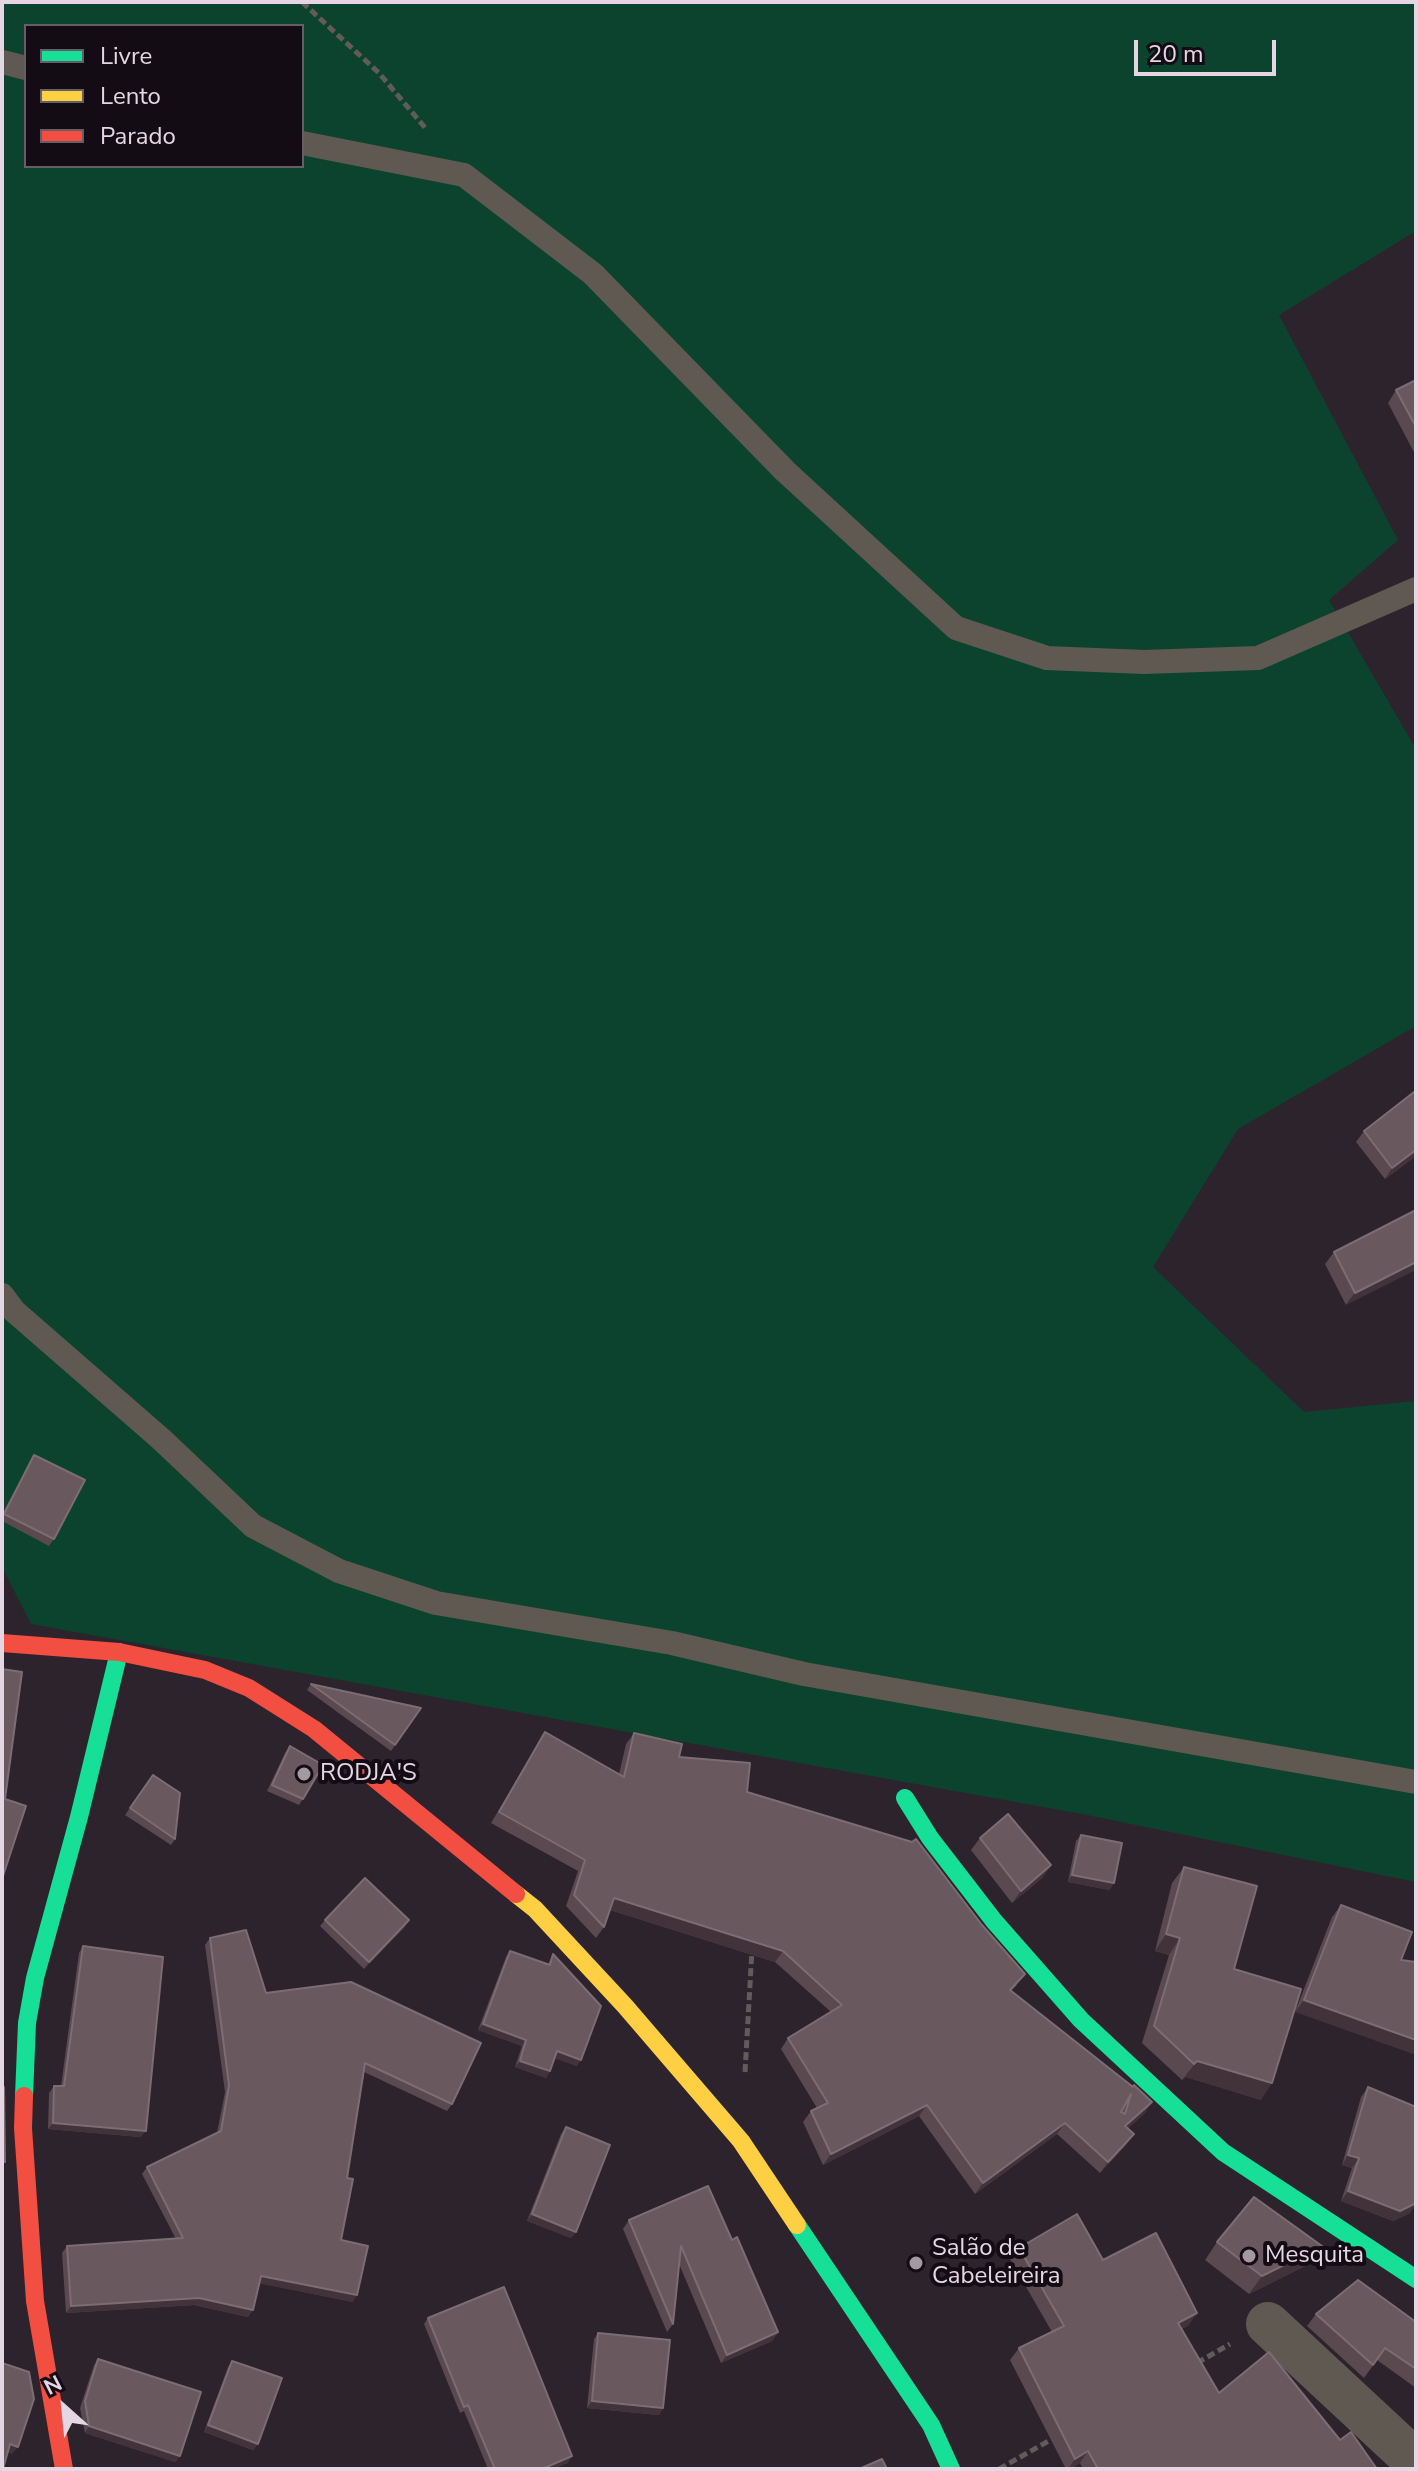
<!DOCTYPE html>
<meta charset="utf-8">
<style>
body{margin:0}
#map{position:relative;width:1418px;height:2471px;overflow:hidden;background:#2d232c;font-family:"Nunito Sans",sans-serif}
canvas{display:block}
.frame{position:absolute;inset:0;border:4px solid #e4d7e3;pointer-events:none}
.legend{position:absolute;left:24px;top:24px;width:280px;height:144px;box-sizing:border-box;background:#140c14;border:2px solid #675d67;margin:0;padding:10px 14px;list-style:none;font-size:24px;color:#e4d7e3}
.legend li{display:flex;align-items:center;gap:16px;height:40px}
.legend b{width:40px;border:2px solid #675d67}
.north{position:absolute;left:24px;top:2367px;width:80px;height:80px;-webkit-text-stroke:6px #140c14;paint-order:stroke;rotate:333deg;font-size:22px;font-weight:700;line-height:32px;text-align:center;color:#e4d7e3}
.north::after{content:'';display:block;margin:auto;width:28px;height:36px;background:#e4d7e3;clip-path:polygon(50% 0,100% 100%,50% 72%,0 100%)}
.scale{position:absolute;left:1134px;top:40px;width:142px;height:36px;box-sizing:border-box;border:4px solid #e4d7e3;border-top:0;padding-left:10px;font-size:24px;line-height:28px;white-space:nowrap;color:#e4d7e3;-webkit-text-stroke:6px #140c14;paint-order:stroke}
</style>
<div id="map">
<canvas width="1418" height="2471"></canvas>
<div class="frame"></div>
<ul class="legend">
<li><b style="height:10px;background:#16e098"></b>Livre</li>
<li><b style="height:10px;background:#ffcf43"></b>Lento</li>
<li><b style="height:10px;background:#f24e42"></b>Parado</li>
</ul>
<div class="north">N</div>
<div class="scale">20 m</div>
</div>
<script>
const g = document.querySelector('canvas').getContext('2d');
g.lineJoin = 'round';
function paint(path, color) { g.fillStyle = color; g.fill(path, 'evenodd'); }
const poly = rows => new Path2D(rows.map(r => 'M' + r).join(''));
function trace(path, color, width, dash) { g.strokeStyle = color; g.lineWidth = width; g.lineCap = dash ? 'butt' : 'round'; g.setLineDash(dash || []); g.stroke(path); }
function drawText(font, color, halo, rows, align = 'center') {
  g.font = font + ' "Nunito Sans",sans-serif'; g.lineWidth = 8; g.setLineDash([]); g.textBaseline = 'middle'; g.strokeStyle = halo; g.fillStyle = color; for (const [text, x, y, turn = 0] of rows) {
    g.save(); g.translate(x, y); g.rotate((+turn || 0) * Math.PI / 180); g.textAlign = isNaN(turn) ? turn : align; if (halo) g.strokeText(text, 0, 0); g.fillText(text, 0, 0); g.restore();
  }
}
const green = poly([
 [2,2,1416,2,1416,231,1279,315,1398,540,1329,600,1416,749,1416,1026,1238,1129,1153,1267,1304,1412,1416,1401,1416,1882,1082,1814,31,1624,2,1567],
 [26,26,302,26,302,166,26,166]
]);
const path = poly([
 [302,2,379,73,427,130],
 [745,2072,752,1950],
 [1197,2363,1230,2344],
 [999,2469,1054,2438]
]);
const lane = poly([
 [2,62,26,68],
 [302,143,464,175,593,274,785,471,956,628,1047,658,1144,662,1258,658,1416,589],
 [2,1295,14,1311,161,1439,253,1526,339,1571,436,1603,672,1643,804,1674,1416,1782]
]);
const street = poly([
 [1268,2324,1410,2456,1416,2468]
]);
const fast = poly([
 [905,1798,930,1838,994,1921,1081,2020,1223,2152,1416,2279],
 [24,2096,27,2023,35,1978,79,1817,119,1652],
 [797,2225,931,2425,951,2469]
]);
const slow = poly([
 [516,1894,535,1909,625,2006,741,2141,797,2225]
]);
const jam = poly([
 [2,1643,119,1652,205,1670,249,1688,314,1729,516,1894],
 [24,2096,23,2128,35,2301,64,2469]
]);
const wall = poly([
 [1416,380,1416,456,1388,403,1396,390],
 [1364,1131,1416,1156,1385,1179,1356,1142],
 [1416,1210,1346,1305,1325,1264,1334,1252],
 [34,1455,54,1539,49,1546,2,1521,2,1514],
 [311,1684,421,1708,391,1751,307,1690],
 [545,1732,619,1774,626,1744,634,1733,747,1792,1017,1985,1011,1991,1145,2113,1128,2128,1126,2145,1100,2173,1057,2134,975,2194,919,2116,823,2165,803,2122,811,2111,817,2108,781,2049,788,2038,831,2012,775,1962,610,1910,604,1927,596,1938,566,1906,578,1871,491,1823],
 [290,1746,303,1799,299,1805,267,1791,285,1753],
 [153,1775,175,1839,171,1845,125,1815],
 [1081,1835,1110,1890,1068,1882,1076,1841],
 [980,1838,1051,1865,1042,1878,1012,1903,971,1850],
 [1184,1867,1234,1969,1261,2100,1186,2077,1182,2080,1142,2043,1169,1955,1155,1951,1172,1883],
 [1341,1905,1412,1932,1295,2012,1332,1917],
 [325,1920,405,1927,364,1969,320,1926],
 [210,1938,266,1993,452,2104,447,2111,364,2072,347,2178,341,2240,353,2302,259,2283,253,2310,248,2317,194,2305,66,2313,62,2253,67,2246,176,2239,142,2174,147,2167,217,2133,225,2092,205,1945],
 [83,1946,141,2137,48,2129,49,2093,54,2086,61,2086,79,1953],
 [510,1951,548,1964,553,1954,577,2066,555,2058,550,2071,546,2078,515,2067,522,2046,478,2030,506,1957],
 [1368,2087,1410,2213,1393,2221,1341,2201,1352,2168,1342,2165,1361,2097],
 [566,2127,576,2232,571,2238,527,2221,561,2134],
 [629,2220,732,2240,778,2332,772,2341,721,2363,679,2264,673,2324,667,2332,623,2229],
 [1217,2242,1322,2246,1309,2264,1249,2294,1205,2260],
 [1019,2248,1103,2260,1189,2325,1182,2329,1219,2393,1340,2440,1377,2469,1083,2469,1080,2463,1070,2469,1066,2469,1010,2360,1019,2348,1052,2332,1010,2259],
 [1316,2314,1416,2322,1416,2388,1377,2360,1364,2378,1307,2326],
 [428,2318,568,2463,552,2469,488,2469,464,2411,460,2413,424,2324],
 [598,2333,663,2408,659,2415,587,2408,594,2339],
 [98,2359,180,2456,175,2462,85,2433,80,2408,94,2365],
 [232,2361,258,2444,253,2450,204,2432,228,2367]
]);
const shadedWall = poly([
 [1416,1150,1416,1156,1385,1179,1392,1168],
 [1416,1262,1416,1270,1346,1305,1355,1293],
 [1051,1865,1042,1878,1012,1903,1021,1891],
 [1072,1875,1114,1883,1110,1890,1068,1882],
 [614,1898,783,1951,775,1962,607,1909],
 [409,1920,405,1927,364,1969,369,1962],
 [1166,1934,1180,1938,1169,1955,1155,1951],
 [1304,2000,1416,2040,1416,2055,1295,2012],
 [483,2024,526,2040,522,2046,478,2030],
 [557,2051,581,2060,577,2066,553,2058],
 [520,2061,550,2071,546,2078,515,2067],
 [1197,2061,1272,2083,1261,2100,1186,2077,1182,2080],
 [1152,2102,1145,2113,1118,2137,1125,2126],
 [927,2105,919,2116,823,2165,831,2154],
 [53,2123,146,2131,141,2137,48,2129],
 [1065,2123,1057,2134,975,2194,983,2183],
 [1134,2134,1126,2145,1100,2173,1108,2162],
 [1348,2155,1359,2158,1352,2168,1342,2165],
 [1348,2191,1416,2203,1416,2204,1410,2213,1393,2221,1341,2201],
 [532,2214,576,2232,571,2238,527,2221],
 [1322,2246,1309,2264,1249,2294,1262,2276],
 [261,2276,357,2295,353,2302,257,2283],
 [199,2298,253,2310,248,2317,194,2305,66,2313,71,2306],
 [1197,2313,1189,2325,1170,2335,1178,2323],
 [778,2332,772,2341,721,2363,727,2355],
 [592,2401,663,2408,659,2415,587,2408],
 [208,2425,258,2444,253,2450,204,2432],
 [89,2426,180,2456,175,2462,85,2433],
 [10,2444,18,2447,12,2454,5,2451],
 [1088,2451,1080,2463,1068,2469,1075,2459],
 [572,2456,568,2463,552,2469,542,2469]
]);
const building = poly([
 [1416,380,1416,427,1396,390,1416,380],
 [1414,1092,1416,1095,1416,1150,1392,1168,1364,1131,1414,1092],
 [1416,1210,1416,1262,1355,1293,1334,1252,1416,1210],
 [34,1455,85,1480,54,1539,4,1514,34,1455],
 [2,1669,22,1672,5,1799,26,1806,2,1879,2,1669],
 [311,1684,421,1708,395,1745,311,1684],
 [545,1732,624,1777,634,1733,682,1744,679,1757,750,1763,747,1792,912,1842,916,1839,982,1925,1025,1974,1010,1990,1133,2087,1134,2085,1152,2102,1125,2126,1134,2134,1108,2162,1065,2123,983,2183,927,2105,831,2154,811,2111,828,2103,788,2038,842,2005,783,1951,614,1898,604,1927,574,1895,585,1860,499,1812,545,1732],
 [1131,2094,1125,2114,1121,2112,1131,2094],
 [290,1746,323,1765,303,1799,272,1785,290,1746],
 [153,1775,180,1793,175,1839,130,1808,153,1775],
 [1008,1814,1051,1865,1021,1891,980,1838,1008,1814],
 [1081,1835,1122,1843,1114,1883,1072,1875,1081,1835],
 [1184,1867,1257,1886,1234,1969,1301,1989,1272,2083,1197,2061,1194,2064,1154,2026,1180,1938,1166,1934,1184,1867],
 [365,1878,409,1920,369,1962,325,1920,365,1878],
 [1341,1905,1412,1932,1401,1960,1416,1962,1416,2040,1304,2000,1341,1905],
 [246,1930,266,1993,351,1982,481,2043,452,2104,365,2063,347,2178,353,2179,341,2240,368,2246,357,2295,261,2276,253,2310,199,2298,71,2306,67,2246,183,2238,147,2167,221,2131,229,2085,210,1938,246,1930],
 [83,1946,163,1957,146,2131,53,2123,54,2086,64,2086,83,1946],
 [510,1951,550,1965,553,1954,601,2006,581,2060,557,2051,550,2071,520,2061,526,2040,483,2024,510,1951],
 [2,2087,4,2087,5,2162,2,2162,2,2087],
 [1368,2087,1416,2107,1416,2203,1400,2211,1348,2191,1359,2158,1348,2155,1368,2087],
 [566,2127,610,2145,576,2232,532,2214,566,2127],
 [708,2186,732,2240,737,2237,778,2332,727,2355,681,2246,673,2324,629,2220,708,2186],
 [1254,2197,1322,2246,1262,2276,1217,2242,1254,2197],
 [1077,2214,1103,2260,1156,2233,1197,2313,1178,2323,1219,2393,1269,2352,1340,2440,1351,2432,1377,2469,1098,2469,1088,2451,1075,2459,1019,2348,1064,2326,1019,2248,1077,2214],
 [1358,2280,1416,2322,1416,2369,1385,2348,1373,2365,1316,2314,1358,2280],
 [504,2287,572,2456,542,2469,495,2469,468,2405,464,2407,428,2318,504,2287],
 [598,2333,670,2340,663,2408,592,2401,598,2333],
 [98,2359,201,2392,180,2456,89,2426,85,2401,98,2359],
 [232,2361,282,2378,258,2444,208,2425,232,2361],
 [2,2363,29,2372,34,2399,18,2447,10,2444,3,2469,2,2363],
 [882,2459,887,2469,859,2469,882,2459]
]);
const markers = [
 [304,1774,8,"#a498a3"],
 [1249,2256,8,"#a498a3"],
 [916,2263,8,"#a498a3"]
];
const poiNames = [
 ["RODJA'S",320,1774],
 ["Salão de",932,2249],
 ["Cabeleireira",932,2277],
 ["Mesquita",1265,2256]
];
paint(green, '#0c432f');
trace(path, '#625b59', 5, [8, 4]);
trace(lane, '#605951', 24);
trace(street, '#605951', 44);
trace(fast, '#16e098', 18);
trace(slow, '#ffcf43', 18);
trace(jam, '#f24e42', 18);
paint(wall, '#5a494e');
paint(shadedWall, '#42333a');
paint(building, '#69585e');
trace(building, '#7c6c73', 2);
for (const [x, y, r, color] of markers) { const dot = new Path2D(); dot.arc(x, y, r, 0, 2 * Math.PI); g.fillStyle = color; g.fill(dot); trace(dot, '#140c14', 3); }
drawText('24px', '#e4d7e3', '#140c14', poiNames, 'left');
</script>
